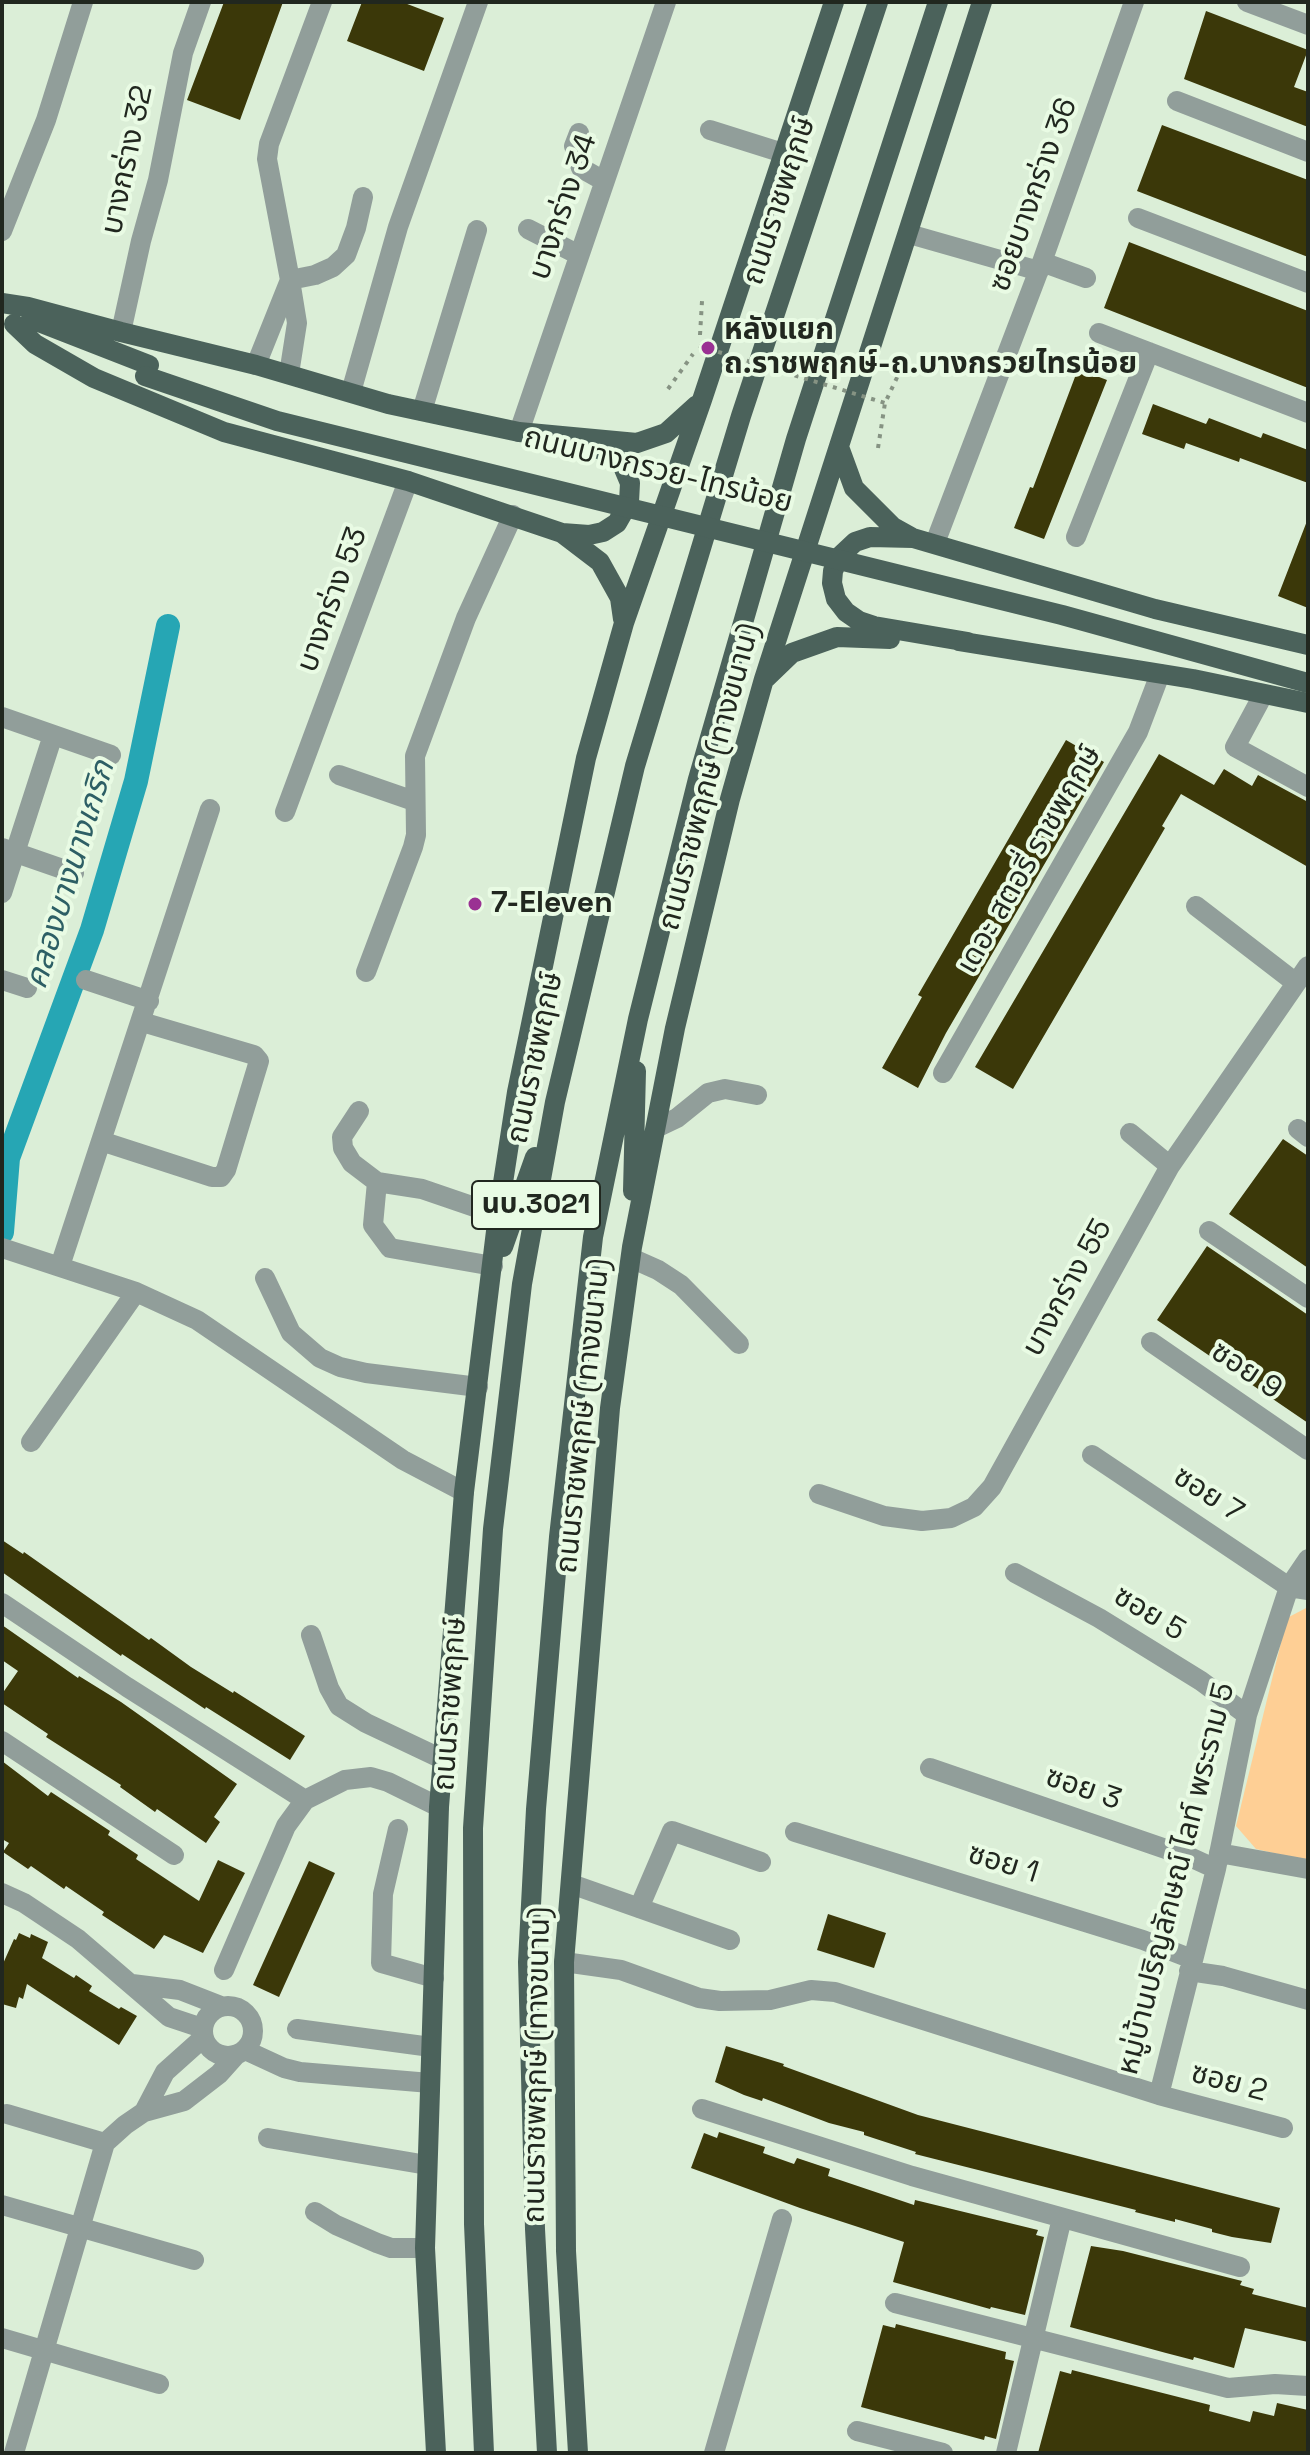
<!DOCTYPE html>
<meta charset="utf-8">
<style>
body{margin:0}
#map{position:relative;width:1310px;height:2455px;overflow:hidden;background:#dbeed7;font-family:"Space Grotesk",sans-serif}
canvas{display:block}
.frame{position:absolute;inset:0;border:4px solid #21271f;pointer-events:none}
</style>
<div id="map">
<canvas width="1310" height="2455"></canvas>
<div class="frame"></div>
</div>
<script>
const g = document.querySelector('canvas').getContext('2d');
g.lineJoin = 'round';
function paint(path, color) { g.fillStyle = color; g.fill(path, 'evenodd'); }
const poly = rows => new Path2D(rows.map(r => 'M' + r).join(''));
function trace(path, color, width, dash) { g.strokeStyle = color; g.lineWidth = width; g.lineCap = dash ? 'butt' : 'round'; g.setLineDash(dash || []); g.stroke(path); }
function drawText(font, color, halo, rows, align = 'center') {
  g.font = font + ' "Space Grotesk","Noto Sans Thai",sans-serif'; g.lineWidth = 8; g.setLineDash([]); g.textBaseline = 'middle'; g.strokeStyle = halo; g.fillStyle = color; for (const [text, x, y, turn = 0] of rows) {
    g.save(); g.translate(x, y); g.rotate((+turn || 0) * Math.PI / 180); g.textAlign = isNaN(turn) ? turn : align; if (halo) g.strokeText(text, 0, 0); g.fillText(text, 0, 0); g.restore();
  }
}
const green = poly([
 [1308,1607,1308,1861,1256,1849,1236,1826,1287,1618]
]);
const canal = poly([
 [2,1232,8,1158,92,930,136,781,168,626]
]);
const building = poly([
 [224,2,283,2,240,120,187,100],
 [362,2,402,2,444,18,424,71,347,41],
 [1206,11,1308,50,1294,87,1308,92,1308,127,1184,79],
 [1162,125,1308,180,1308,257,1137,191],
 [1129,242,1308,311,1308,388,1104,308],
 [1078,369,1107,380,1044,539,1014,528,1030,487,1033,488],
 [1153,404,1206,424,1209,418,1261,438,1263,433,1308,450,1308,483,1240,458,1239,462,1186,443,1184,449,1142,434],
 [1307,521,1308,521,1308,608,1278,596],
 [1066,740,1104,762,946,1033,918,1088,882,1068,922,997,918,995],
 [1159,754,1214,785,1224,769,1252,786,1258,775,1308,802,1308,867,1181,794,1162,826,1165,828,1013,1089,975,1067],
 [1283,1139,1308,1156,1308,1268,1229,1214],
 [1207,1246,1308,1315,1308,1423,1157,1320],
 [2,1540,23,1554,24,1552,149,1640,151,1638,191,1667,233,1693,234,1691,305,1736,290,1760,206,1707,205,1709,122,1654,121,1656,2,1572],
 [2,1625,78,1678,79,1676,121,1702,237,1784,214,1817,220,1822,206,1843,157,1809,155,1812,120,1787,121,1785,46,1737,48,1734,2,1703,2,1694,18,1671,2,1660],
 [2,1761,48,1796,51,1792,110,1831,108,1835,138,1855,136,1859,199,1901,218,1860,245,1873,203,1953,164,1935,154,1949,102,1915,104,1912,66,1886,64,1889,31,1866,28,1869,3,1852,9,1843,2,1839],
 [309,1861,335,1873,279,1997,253,1985],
 [828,1914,886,1933,874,1968,817,1950],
 [19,1933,30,1938,31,1934,48,1942,42,1958,74,1978,76,1975,92,1986,89,1991,119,2009,121,2007,137,2016,119,2045,27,1984,23,1999,19,1997,16,2008,2,2004,2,1966,14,1939,16,1940],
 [726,2046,784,2064,783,2066,918,2115,1280,2208,1271,2243,1232,2237,1212,2232,1212,2229,1175,2219,1175,2222,1135,2212,1136,2210,915,2154,916,2152,864,2135,864,2132,829,2123,763,2098,762,2101,744,2095,715,2082],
 [719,2132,765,2147,763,2153,794,2164,797,2158,830,2169,828,2176,914,2205,915,2200,1038,2230,1036,2235,1044,2237,1025,2315,991,2307,990,2309,893,2282,904,2242,800,2208,691,2168,704,2133,717,2138],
 [1091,2246,1123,2251,1242,2281,1240,2285,1254,2289,1252,2294,1308,2308,1308,2342,1245,2328,1234,2368,1194,2357,1193,2360,1166,2353,1070,2327],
 [896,2324,1006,2352,1005,2359,1014,2361,996,2439,985,2436,984,2440,861,2407,883,2325,895,2328],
 [1072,2370,1210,2405,1209,2411,1250,2422,1253,2411,1274,2416,1277,2403,1308,2410,1308,2453,1038,2453,1060,2371,1071,2374]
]);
const path = poly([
 [700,335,702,301],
 [668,389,693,354],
 [878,448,885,403,901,369]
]);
const minor = poly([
 [1247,2,1308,25],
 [1177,101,1308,152],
 [710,130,783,153],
 [579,133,574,146,581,168,604,181],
 [1138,218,1308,283],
 [528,229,579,255],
 [2,231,46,120,83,2],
 [909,234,1039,271],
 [1042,262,1086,278],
 [121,332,141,241,158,180,183,53,201,2],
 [1099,333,1308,413],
 [256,365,290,280,267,159,269,144,322,2],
 [289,374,297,323,290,280,315,275,333,267,346,255,356,228,363,197],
 [351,392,398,227,478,2],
 [422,411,477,230],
 [519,432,666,2],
 [1076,537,1149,352],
 [935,543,1042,262,1134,2],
 [1263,695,1235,747,1308,787],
 [2,717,111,755],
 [339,775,414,801],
 [285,812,408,481],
 [2,848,74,873],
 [2,893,53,735],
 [1196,906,1296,983],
 [366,972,413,847,416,835,415,756,466,618,513,515],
 [2,980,27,988],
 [86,980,149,1001],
 [943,1073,1138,732,1160,674],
 [359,1111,342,1137,343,1148,352,1163,377,1182],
 [656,1128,677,1118,708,1093,725,1089,757,1095],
 [1298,1129,1308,1137],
 [1130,1133,1170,1166],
 [101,1141,212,1177,221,1177,226,1170,259,1061,254,1055,142,1022],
 [1209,1231,1308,1298],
 [2,1248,136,1292,197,1320,403,1460,464,1492],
 [631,1258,658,1270,681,1285,739,1344],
 [60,1266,210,809],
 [493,1266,390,1248,373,1225,377,1182,422,1189,498,1215],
 [265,1278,291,1333,320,1358,340,1367,366,1373,478,1387],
 [1151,1342,1308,1450],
 [31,1442,136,1292],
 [1092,1455,1289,1587,1308,1590],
 [819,1494,884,1516,922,1521,951,1518,974,1507,992,1487,1170,1166,1308,966],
 [1015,1573,1099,1618,1201,1681,1247,1715],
 [2,1603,127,1687,305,1800],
 [311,1635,329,1688,339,1706,366,1723,442,1759],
 [2,1741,174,1855],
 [930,1768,1192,1858,1216,1869],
 [398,1829,383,1894,381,1963,434,1978],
 [795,1832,1143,1940,1192,1959],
 [1219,1853,1308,1869],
 [571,1884,730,1940],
 [2,1893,24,1903,78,1939,169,2017,202,2028],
 [639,1908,672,1831,761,1862],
 [564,1962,621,1970,699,1998,720,2001,770,2000,811,1990,835,1992,1159,2095,1216,1869,1247,1715,1289,1587,1308,1559],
 [224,1970,286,1826,305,1800,345,1780,371,1777,388,1782,439,1807],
 [1189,1971,1223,1976,1308,2000],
 [132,1984,180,1990,221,2006],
 '203 2031a25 25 0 1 1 50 0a25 25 0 1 1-50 0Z',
 [297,2029,431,2047],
 [245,2050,284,2068,300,2072,430,2083],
 [1159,2095,1283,2128],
 [702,2109,912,2176,1240,2267],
 [144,2112,165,2072,203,2038],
 [7,2114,105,2143],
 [268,2138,427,2165],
 [2,2205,194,2260],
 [315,2212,336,2225,377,2243,391,2248,425,2248],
 [895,2303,1228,2388,1275,2384,1308,2386],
 [2,2338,159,2384],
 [857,2431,943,2453],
 [14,2453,105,2143,125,2125,144,2112,184,2101,219,2074,236,2055],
 [714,2453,782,2219],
 [1006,2453,1062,2218]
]);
const major = poly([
 [2,303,28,307,121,332,256,365,388,404,519,432,637,443,666,433,697,405],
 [31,319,149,365],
 [14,324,35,344,94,378,224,432,408,481,562,533,600,562,620,598,623,619],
 [839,447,854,488,893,527,911,537],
 [562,533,589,535,603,532,617,523,629,502,630,483,622,464,611,454,587,444],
 [958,641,1193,679,1308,703],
 [968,642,874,626,859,621,846,612,836,599,832,583,833,571,839,557,855,542,870,537,913,538,1155,609,1308,645],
 [766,678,792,653,837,637,890,639],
 [633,1191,636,1071],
 [503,1247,535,1157],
 [436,2453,425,2248,439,1807,464,1492,498,1215,517,1092,586,758,624,623,702,400,834,2],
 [484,2453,474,2224,473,1828,493,1529,522,1284,555,1102,635,766,741,416,878,2],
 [547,2453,535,2229,528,1962,536,1809,559,1537,593,1237,638,1019,698,779,796,439,938,2],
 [578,2453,566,2251,564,1962,610,1408,632,1247,675,1028,730,799,764,679,982,2]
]);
const pathBridge = poly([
 [699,346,885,403]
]);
const majorBridge = poly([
 [145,376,277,421,1062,615,1308,683]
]);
const markers = [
 [708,348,8,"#9a3193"],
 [475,904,8,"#9a3193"]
];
const shields = [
 [536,1205,128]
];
const shieldNames = [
 ["นบ.3021",536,1205]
];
const streetNames = [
 ["บางกร่าง 32",128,160,-78],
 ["ซอยบางกร่าง 36",1034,195,-70],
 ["ถนนราชพฤกษ์",780,201,-72],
 ["บางกร่าง 34",564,207,-71],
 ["ถนนบางกรวย-ไทรน้อย",658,471,14],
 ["บางกร่าง 53",333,600,-70],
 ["ถนนราชพฤกษ์ (ทางขนาน)",710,777,-75],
 ["เดอะ สตอรี่ ราชพฤกษ์",1030,860,-60],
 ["ถนนราชพฤกษ์",536,1058,-78],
 ["บางกร่าง 55",1068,1288,-61],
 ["ซอย 9",1246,1371,34],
 ["ถนนราชพฤกษ์ (ทางขนาน)",584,1416,-84],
 ["ซอย 7",1208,1495,33],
 ["ซอย 5",1149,1614,31],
 ["ถนนราชพฤกษ์",451,1704,-86],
 ["ซอย 3",1083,1789,19],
 ["ซอย 1",1003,1864,17],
 ["หมู่บ้านปริญลักษณ์ ไลท์ พระราม 5",1177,1879,-76],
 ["ถนนราชพฤกษ์ (ทางขนาน)",538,2065,-89],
 ["ซอย 2",1229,2083,15]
];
const poiNames = [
 ["หลังแยก",724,331],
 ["ถ.ราชพฤกษ์-ถ.บางกรวยไทรน้อย",724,365],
 ["7-Eleven",491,904]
];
const waterNames = [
 ["คลองบางนางเกริก",71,875,-73]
];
paint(green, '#fecf95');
trace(canal, '#26a6b4', 24);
paint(building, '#3b3809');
trace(path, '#869383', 4, [4, 6]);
trace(minor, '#919e9a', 20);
trace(major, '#4b625b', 20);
trace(pathBridge, '#869383', 4, [4, 6]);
trace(majorBridge, '#4b625b', 20);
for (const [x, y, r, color] of markers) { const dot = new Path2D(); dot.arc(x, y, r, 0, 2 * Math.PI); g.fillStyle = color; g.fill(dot); trace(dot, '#e9fbe4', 3); }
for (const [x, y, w] of shields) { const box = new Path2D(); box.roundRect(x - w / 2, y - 24, w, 48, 6); g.fillStyle = '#e9fbe4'; g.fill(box); trace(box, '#21271f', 2); }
drawText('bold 28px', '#21271f', null, shieldNames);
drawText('30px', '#21271f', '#e9fbe4', streetNames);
drawText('bold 30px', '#21271f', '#e9fbe4', poiNames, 'left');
drawText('italic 32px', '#2d5f65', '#e9fbe4', waterNames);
</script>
